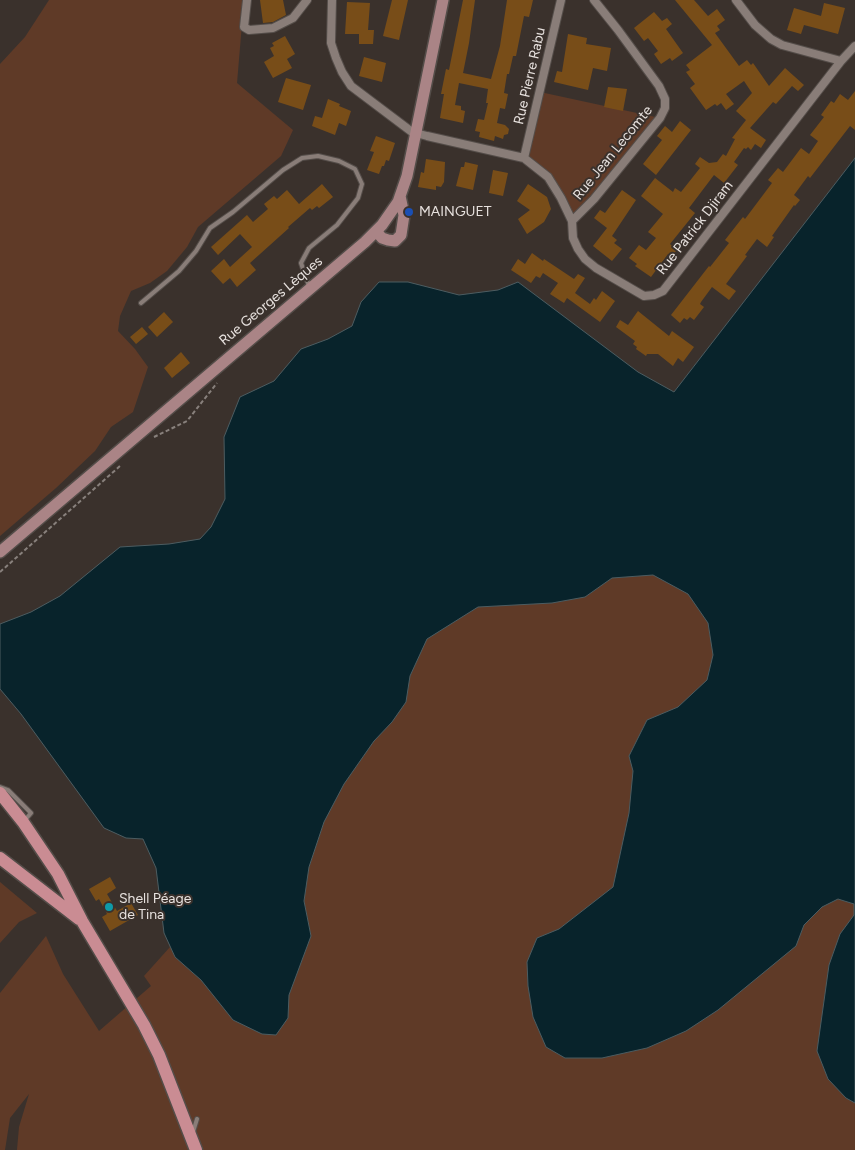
<!DOCTYPE html>
<meta charset="utf-8">
<style>
body{margin:0}
canvas{display:block;background:#3a312c}
</style>
<canvas width="855" height="1150"></canvas>
<script>
const g = document.querySelector('canvas').getContext('2d');
g.lineJoin = 'round';
function paint(path, color) { g.fillStyle = color; g.fill(path, 'evenodd'); }
const poly = rows => new Path2D(rows.map(r => 'M' + r).join(''));
function trace(path, color, width, dash) { g.strokeStyle = color; g.lineWidth = width; g.lineCap = dash ? 'butt' : 'round'; g.setLineDash(dash || []); g.stroke(path); }
function drawText(font, color, halo, rows, align = 'center') {
  g.font = font + ' Figtree,sans-serif'; g.lineWidth = 4; g.setLineDash([]); g.textBaseline = 'middle'; g.strokeStyle = halo; g.fillStyle = color; for (const [text, x, y, turn = 0] of rows) {
    g.save(); g.translate(x, y); g.rotate((+turn || 0) * Math.PI / 180); g.textAlign = isNaN(turn) ? turn : align; if (halo) g.strokeText(text, 0, 0); g.fillText(text, 0, 0); g.restore();
  }
}
const green = poly([
 [49,0,244,0,237,83,293,130,281,156,198,227,187,247,167,271,150,283,131,291,120,316,118,331,135,349,148,367,133,412,111,427,95,451,56,488,0,536,0,64,25,37],
 [540,92,660,118,572,221,548,177,524,158],
 [379,282,408,282,459,295,498,290,518,282,855,678,855,1150,17,1150,19,1127,29,1094,10,1118,5,1150,0,1150,0,993,46,936,63,974,99,1031,151,986,144,976,170,947,164,933,156,868,143,839,126,838,104,828,21,714,0,689,0,624,31,612,60,596,120,547,169,544,200,539,211,527,225,499,224,437,240,397,274,381,301,349,328,339,352,326,361,302],
 [0,882,37,913,19,922,0,943]
]);
const water = poly([
 [855,158,855,1103,846,1098,828,1079,817,1051,829,965,840,934,854,915,854,904,838,899,822,907,804,925,796,946,718,1010,686,1031,647,1048,602,1058,565,1058,546,1047,533,1017,528,986,527,962,537,938,559,929,613,887,629,813,633,771,629,756,647,720,678,707,707,680,713,655,708,623,688,594,653,575,612,578,585,597,552,603,478,607,427,639,410,676,406,702,392,722,374,741,344,784,324,822,309,867,304,901,311,936,289,995,288,1018,276,1035,262,1034,233,1020,201,980,175,957,164,933,156,868,143,839,126,838,104,828,21,714,0,689,0,624,31,612,60,596,120,547,169,544,200,539,211,527,225,499,224,437,240,397,274,381,301,349,328,339,352,326,361,302,379,282,408,282,459,295,498,290,518,282,638,372,674,392,855,158]
]);
const building = poly([
 [260,0,283,0,286,15,273,22,263,23],
 [392,0,408,0,399,40,383,36],
 [463,0,475,0,469,43,463,73,491,79,500,46,507,0,533,0,529,17,524,16,516,56,513,56,509,74,507,74,504,93,508,94,505,109,500,108,497,123,505,125,509,129,508,134,504,135,503,139,495,136,494,141,479,137,480,132,475,131,478,119,484,120,488,103,486,103,488,89,459,83,455,105,461,106,461,110,465,111,463,123,440,118,444,94,441,94,446,69,449,70],
 [675,0,694,0,708,16,717,9,725,20,717,26,720,30,715,33,739,66,747,60,751,65,753,63,769,86,785,68,804,85,798,91,792,86,776,104,773,102,750,128,766,140,761,148,755,144,751,150,748,147,746,149,744,148,734,162,738,165,724,183,714,175,689,208,695,213,670,244,677,250,671,257,668,254,651,277,635,266,637,264,629,258,639,245,646,250,656,238,648,232,663,214,641,196,655,178,673,192,675,188,681,192,700,168,695,164,700,157,709,163,717,162,723,154,726,156,735,139,732,138,746,120,736,111,752,93,744,81,726,94,734,104,726,110,721,103,717,106,715,104,706,110,690,88,695,84,686,72,690,70,686,65,712,45],
 [347,2,370,3,368,30,374,30,373,44,359,44,359,34,345,34],
 [824,3,845,8,838,34,804,25,801,34,787,30,794,8,821,16],
 [654,12,662,21,667,18,672,24,666,29,683,53,672,61,670,58,661,64,654,54,658,51,648,38,644,41,634,28],
 [568,34,587,38,586,44,611,48,607,71,593,68,588,90,554,82,557,71,562,72],
 [285,36,295,54,287,59,292,68,273,78,264,62,274,56,270,48,274,46,272,43],
 [364,57,386,63,382,82,359,76],
 [286,78,311,85,303,110,278,102],
 [608,87,627,89,623,111,604,107],
 [855,91,855,130,850,126,810,178,808,176,794,195,800,200,795,206,794,205,772,236,774,237,767,247,757,239,745,255,747,256,726,284,736,291,729,300,712,287,701,302,700,304,704,307,694,320,690,317,687,320,684,318,680,323,671,315,709,266,710,267,729,243,725,240,743,217,745,219,772,183,768,180,778,168,783,172,801,148,809,154,818,141,810,135,824,117,821,115,831,101,834,103,840,94,848,100],
 [328,99,340,104,339,106,351,111,346,126,339,123,335,135,312,126,315,116,322,118],
 [680,121,691,130,656,175,643,164,662,140,657,136,665,126,672,132],
 [376,136,395,143,389,161,386,160,384,166,382,166,379,174,367,170,374,152,370,151],
 [426,159,445,162,444,182,441,187,436,186,436,190,418,187,421,172,424,173],
 [465,162,478,165,473,190,456,186,461,167,464,167],
 [493,170,508,173,503,196,489,193],
 [322,184,333,197,319,208,317,206,312,210,310,208,288,227,289,228,250,263,256,270,237,287,230,278,223,284,211,271,224,259,230,267,252,247,240,234,218,255,211,247,247,215,253,222,268,209,264,204,274,196,277,199,287,190,299,204],
 [528,184,547,197,551,209,544,222,527,234,518,219,530,210,517,201],
 [622,190,636,200,612,236,617,240,614,243,622,249,612,261,593,246,607,228,594,218,600,210,605,213],
 [532,253,543,261,544,259,574,279,578,274,585,278,575,293,590,304,594,298,596,300,602,291,615,301,600,322,567,298,564,303,550,294,558,283,543,273,540,278,536,276,531,283,511,270,518,259,525,264],
 [638,311,669,336,672,331,694,347,683,362,678,358,673,366,658,354,647,354,646,356,636,349,637,347,633,344,635,341,616,327,620,320,628,325],
 [164,312,173,322,157,337,148,327],
 [142,327,148,334,136,344,130,337],
 [181,352,190,363,172,378,164,368],
 [110,877,116,888,107,894,117,911,131,903,138,915,110,931,102,917,107,914,99,899,96,901,89,889]
]);
const path = poly([
 [154,437,187,421,217,383],
 [0,572,120,466]
]);
const service = poly([
 [141,303,179,271,196,251,210,228,233,212,283,170,302,158,318,156,339,161,355,169,362,184,358,198,337,225,309,248,301,263,309,286],
 [0,787,8,790,31,813,25,820],
 [193,1132,197,1119]
]);
const minor = poly([
 [247,0,244,27,249,30,273,28,293,18,307,0],
 [332,0,331,43,336,58,342,72,351,86,412,132,427,136,524,158,548,177,561,198,572,221,573,238,578,249,585,259,596,268,644,296,654,295,663,291,841,61,855,46],
 [736,0,755,25,771,39,782,45,841,61],
 [524,158,561,0],
 [572,221,594,199,660,118,665,108,665,99,659,86,618,30,594,0]
]);
const secondary = poly([
 [376,231,382,238,388,240,395,241,401,235,404,215,400,196],
 [0,552,365,242,382,225,398,202,407,176,443,0]
]);
const primary = poly([
 [0,793,23,822,58,874,82,921,144,1025,159,1055,196,1150],
 [0,858,79,919]
]);
const markers = [
 [409,212,5,"#1a4fb4"],
 [109,907,5,"#0f9aa8"]
];
const streetNames = [
 ["Rue Pierre Rabu",530,76,-77],
 ["Rue Jean Lecomte",613,153,-51],
 ["Rue Patrick Djiram",695,228,-52],
 ["Rue Georges Lèques",271,301,-40]
];
const poiNames = [
 ["MAINGUET",419,212],
 ["Shell Péage",119,899],
 ["de Tina",119,915]
];
paint(green, '#5f3a27');
paint(water, '#08232b');
trace(water, '#4b5c61', 1);
paint(building, '#784d18');
trace(service, '#544d49', 6);
trace(minor, '#544d49', 10);
trace(secondary, '#544d49', 14);
trace(primary, '#544d49', 15);
trace(path, '#88807c', 2, [4, 2.5]);
trace(service, '#897d78', 4);
trace(minor, '#897d78', 8);
trace(secondary, '#aa8486', 11);
trace(primary, '#ca8c93', 12);
for (const [x, y, r, color] of markers) { const dot = new Path2D(); dot.arc(x, y, r, 0, 2 * Math.PI); g.fillStyle = color; g.fill(dot); trace(dot, '#3a312c', 2); }
drawText('14px', '#e7e1de', '#3a312c', streetNames);
drawText('14px', '#e7e1de', '#3a312c', poiNames, 'left');
</script>
